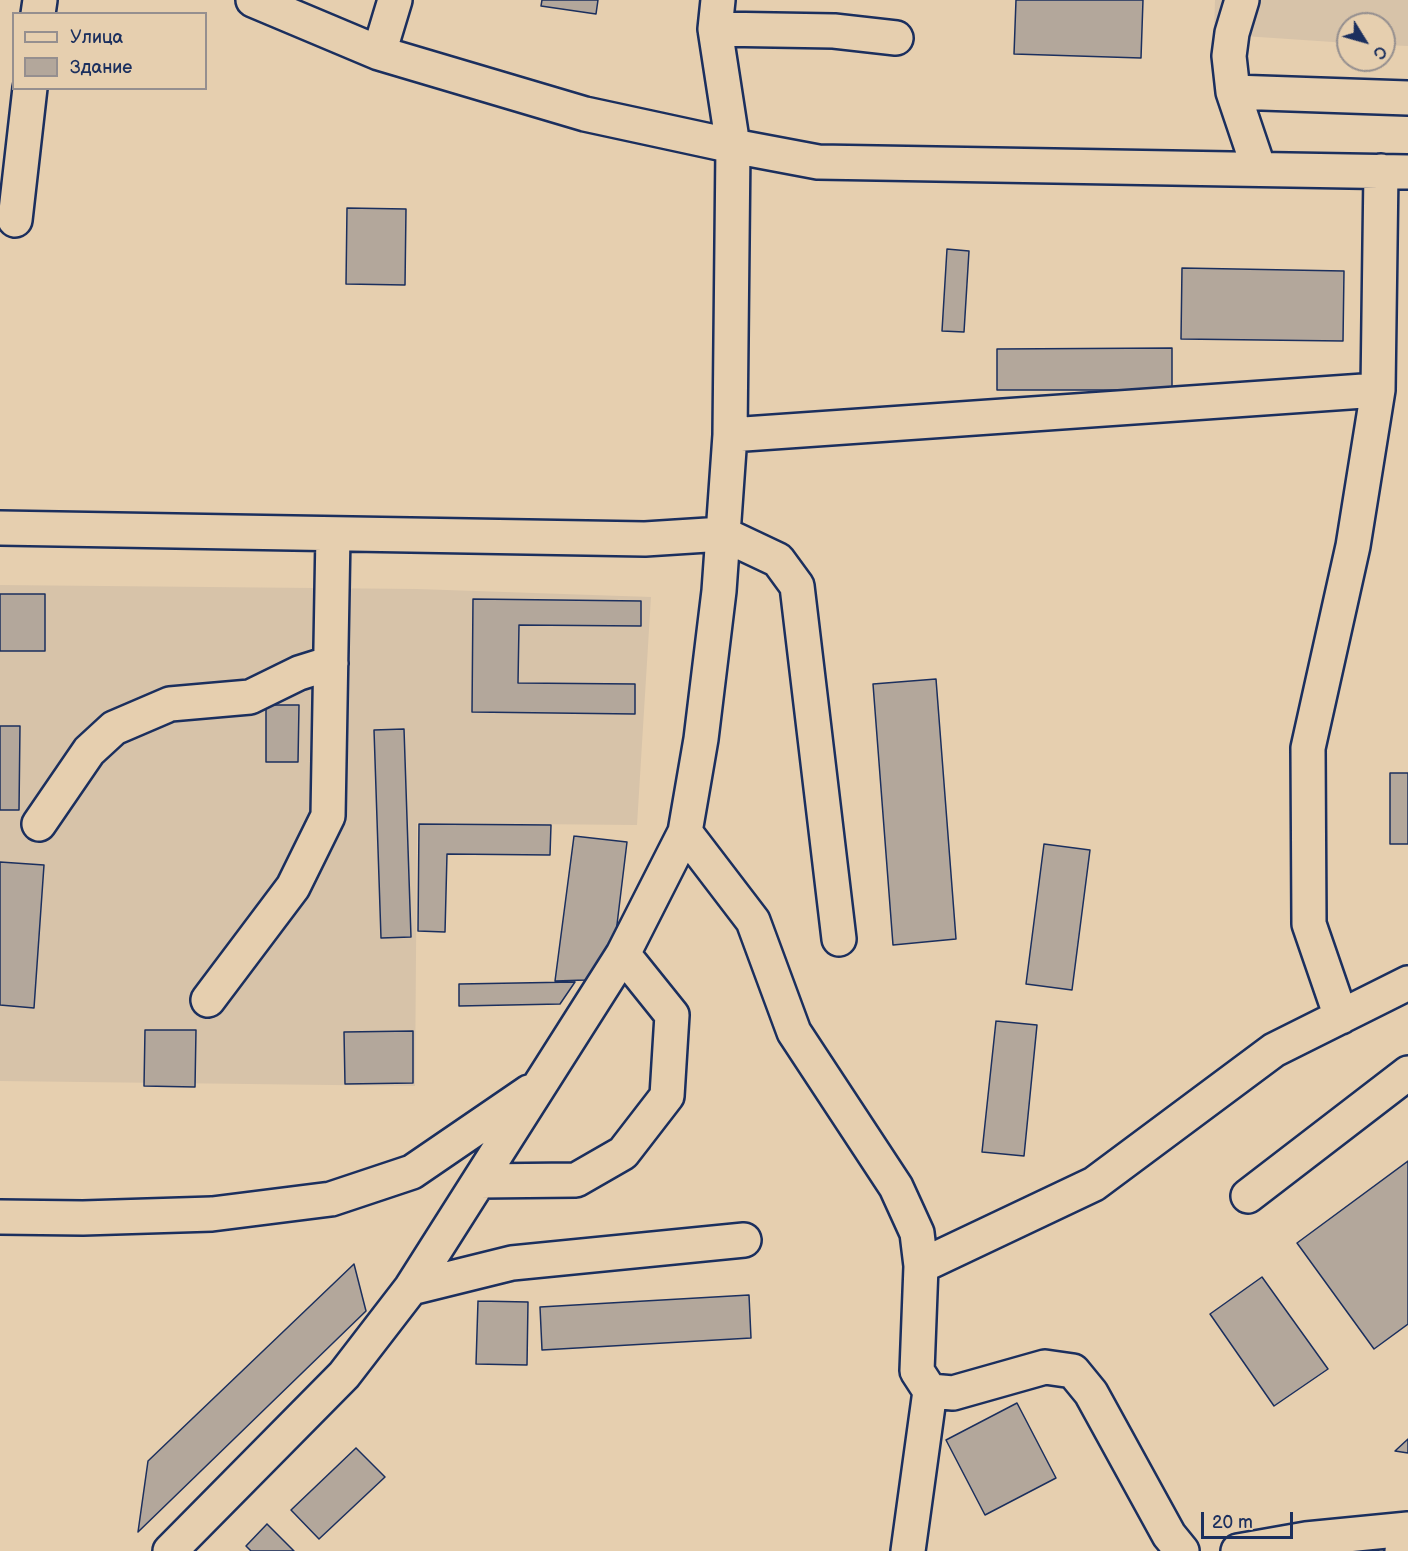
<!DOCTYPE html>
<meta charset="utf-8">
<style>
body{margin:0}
#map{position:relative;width:1408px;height:1551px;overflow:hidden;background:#e6cfaf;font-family:"Balsamiq Sans",sans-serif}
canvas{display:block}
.legend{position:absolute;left:12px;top:12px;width:195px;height:78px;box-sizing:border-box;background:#e6cfaf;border:2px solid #958f8f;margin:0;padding:8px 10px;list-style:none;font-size:18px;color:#1b2f5e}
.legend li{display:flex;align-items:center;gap:12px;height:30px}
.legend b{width:30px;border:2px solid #958f8f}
.north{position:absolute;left:1336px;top:12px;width:60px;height:60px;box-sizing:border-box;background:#e6cfaf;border:2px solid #958f8f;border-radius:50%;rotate:127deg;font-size:16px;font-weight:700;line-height:24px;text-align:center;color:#1b2f5e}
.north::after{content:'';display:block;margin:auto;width:21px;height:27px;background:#1b2f5e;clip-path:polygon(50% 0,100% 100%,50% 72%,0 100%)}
.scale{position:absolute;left:1201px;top:1512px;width:92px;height:27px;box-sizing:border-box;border:3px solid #1b2f5e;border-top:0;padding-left:8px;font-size:18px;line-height:21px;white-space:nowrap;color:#1b2f5e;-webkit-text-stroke:4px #e6cfaf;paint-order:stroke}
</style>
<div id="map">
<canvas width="1408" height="1551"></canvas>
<ul class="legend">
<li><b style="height:8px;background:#e6cfaf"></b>Улица</li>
<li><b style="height:16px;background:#b3a79b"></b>Здание</li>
</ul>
<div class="north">С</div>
<div class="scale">20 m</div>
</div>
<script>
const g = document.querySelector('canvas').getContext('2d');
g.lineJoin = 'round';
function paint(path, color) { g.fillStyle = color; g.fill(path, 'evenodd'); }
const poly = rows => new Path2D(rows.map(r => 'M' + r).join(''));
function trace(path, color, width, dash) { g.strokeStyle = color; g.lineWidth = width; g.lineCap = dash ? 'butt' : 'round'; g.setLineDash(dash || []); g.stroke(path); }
const built = poly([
 [1215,0,1408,0,1408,46,1384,45,1384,24,1348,24,1348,43,1214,34],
 [0,585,417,589,651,597,637,825,417,823,415,1086,0,1081]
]);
const building = poly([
 [542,0,598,0,596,14,541,6,542,0],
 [1016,0,1143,0,1141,58,1014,54,1016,0],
 [347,208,406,209,405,285,346,284,347,208],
 [947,249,969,251,964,332,942,331,947,249],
 [1182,268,1344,271,1343,341,1181,339,1182,268],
 [1172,348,1172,390,997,390,997,349,1172,348],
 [0,594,45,594,45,651,0,651,0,594],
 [473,599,641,601,641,626,519,625,518,683,635,684,635,714,472,712,473,599],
 [936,679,956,939,893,945,873,684,936,679],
 [266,705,299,705,298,762,266,762,266,705],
 [0,726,20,726,19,810,0,810,0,726],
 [404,729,411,937,381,938,374,730,404,729],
 [1390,773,1408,773,1408,844,1390,844,1390,773],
 [419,824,551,825,550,855,447,854,445,932,418,931,419,824],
 [574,836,627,842,615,941,586,980,555,981,574,836],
 [1044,844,1090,850,1072,990,1026,984,1044,844],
 [0,862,44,865,34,1008,0,1005,0,862],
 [575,982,560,1004,459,1006,459,984,575,982],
 [996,1021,1037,1025,1024,1156,982,1152,996,1021],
 [145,1030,196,1030,195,1087,144,1086,145,1030],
 [413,1031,413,1083,345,1084,344,1032,413,1031],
 [1408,1161,1408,1324,1374,1349,1297,1243,1408,1161],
 [354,1264,366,1311,138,1532,148,1461,354,1264],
 [1262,1277,1328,1369,1274,1406,1210,1314,1262,1277],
 [749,1295,751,1338,542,1350,540,1307,749,1295],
 [478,1301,528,1302,527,1365,476,1364,478,1301],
 [1017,1403,1056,1478,985,1515,946,1440,1017,1403],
 [1408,1439,1408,1453,1395,1451,1408,1439],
 [356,1448,385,1477,319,1539,291,1510,356,1448],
 [267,1524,294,1551,251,1551,246,1546,267,1524]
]);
const minor = poly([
 [253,0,379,53,585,114,733,146,818,162,1408,172],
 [1242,0,1232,33,1229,56,1233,92,1259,169],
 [38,14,40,0],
 [715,29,834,31,896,38],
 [379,53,395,0],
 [1233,92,1408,98],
 [15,220,30,88],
 [730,435,1378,390],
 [0,528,645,539,723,534,778,560,797,586,839,939],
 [39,824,89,751,114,728,170,704,250,697,299,673,331,663],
 [685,832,753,921,794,1032,896,1187,917,1233,921,1266,917,1371,930,1391,953,1393,1045,1367,1073,1371,1091,1393,1169,1535,1182,1551],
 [208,1000,293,887,328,816,333,534],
 [1341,1017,1309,924,1308,748,1353,546,1378,390,1381,171],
 [479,1181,576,1180,623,1153,667,1096,672,1015,623,954],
 [1248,1196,1408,1073],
 [0,1217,83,1218,212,1214,331,1199,412,1172,529,1092],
 [921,1266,1094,1184,1274,1050,1408,983],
 [411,1288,512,1263,744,1240],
 [170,1551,344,1375,411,1288,623,954,685,832,701,739,719,591,730,435,733,146,715,29,718,0],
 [908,1551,930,1391],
 [1238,1551,1306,1539,1408,1529,1402,1551]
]);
paint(built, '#d7c3a9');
paint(building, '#b3a79b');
trace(building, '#1b2f5e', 1.5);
trace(minor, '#1b2f5e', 38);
trace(minor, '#e6cfaf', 33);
</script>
